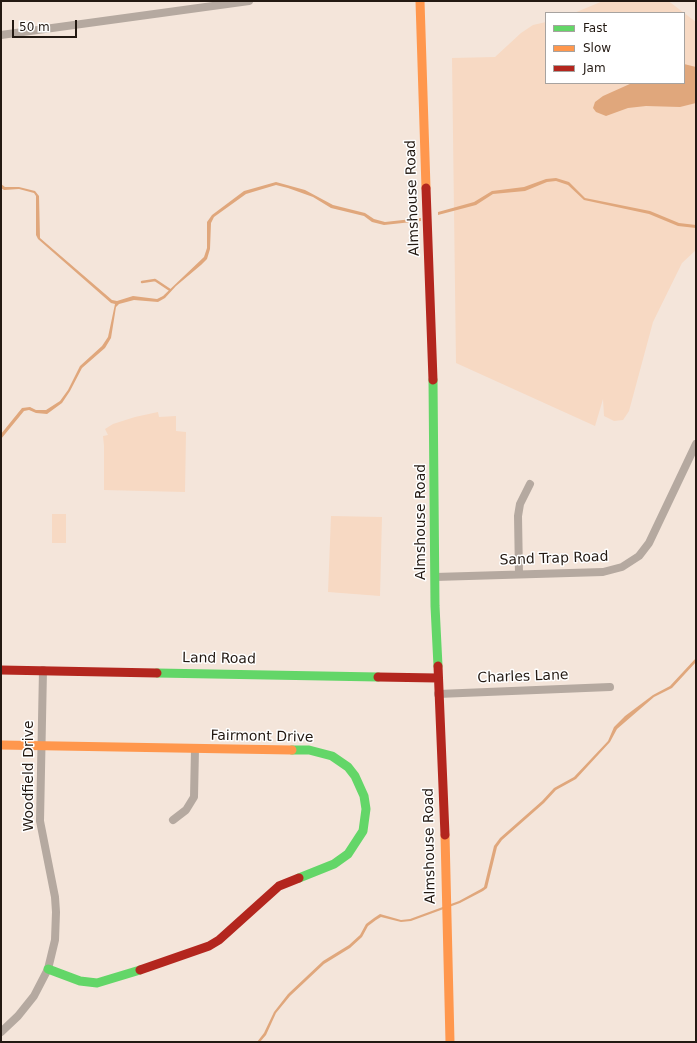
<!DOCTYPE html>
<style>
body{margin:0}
#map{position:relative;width:697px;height:1043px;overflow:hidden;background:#f4e5da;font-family:"DejaVu Sans",sans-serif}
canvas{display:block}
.frame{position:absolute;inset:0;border:2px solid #231912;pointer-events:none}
.legend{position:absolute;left:545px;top:12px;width:140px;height:72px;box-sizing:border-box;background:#fff;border:1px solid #a7a3a0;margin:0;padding:5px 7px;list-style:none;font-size:12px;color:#231912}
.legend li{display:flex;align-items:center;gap:8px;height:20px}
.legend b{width:20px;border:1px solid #a7a3a0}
.scale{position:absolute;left:12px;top:20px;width:65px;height:18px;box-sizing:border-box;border:2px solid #231912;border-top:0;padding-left:5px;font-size:12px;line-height:14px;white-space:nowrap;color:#231912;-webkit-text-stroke:3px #fff;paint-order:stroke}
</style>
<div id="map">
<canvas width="697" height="1043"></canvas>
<div class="frame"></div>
<ul class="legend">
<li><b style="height:5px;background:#63d668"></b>Fast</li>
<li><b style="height:5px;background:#ff974d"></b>Slow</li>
<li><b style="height:5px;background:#b3261e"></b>Jam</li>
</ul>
<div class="scale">50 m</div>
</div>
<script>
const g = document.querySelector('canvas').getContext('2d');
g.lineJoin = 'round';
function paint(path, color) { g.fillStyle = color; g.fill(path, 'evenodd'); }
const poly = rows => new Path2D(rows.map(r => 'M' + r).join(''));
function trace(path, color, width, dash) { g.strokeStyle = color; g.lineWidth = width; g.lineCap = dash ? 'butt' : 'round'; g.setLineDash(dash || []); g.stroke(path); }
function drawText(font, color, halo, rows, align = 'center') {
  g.font = font + ' "DejaVu Sans",sans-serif'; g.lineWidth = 3; g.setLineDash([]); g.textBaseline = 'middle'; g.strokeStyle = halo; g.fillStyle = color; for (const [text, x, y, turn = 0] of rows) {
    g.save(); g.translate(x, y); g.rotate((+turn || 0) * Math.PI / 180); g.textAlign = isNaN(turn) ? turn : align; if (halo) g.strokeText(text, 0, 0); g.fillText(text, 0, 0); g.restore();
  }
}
const green = poly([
 [603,1,668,1,671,3,696,22,696,250,682,263,653,322,629,411,623,420,614,421,604,416,603,399,595,426,456,363,452,58,495,57,521,33,533,25,546,22,546,83,684,83,684,13,574,13],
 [158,412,159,417,176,416,176,431,186,432,185,492,104,490,104,446,103,436,108,435,105,429,113,424,135,417],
 [52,514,66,514,66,543,52,543],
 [331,516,382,517,380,596,328,592]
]);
const water = poly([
 [684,64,696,67,696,103,680,107,646,106,628,108,606,116,596,112,593,108,595,102,603,96,632,83,684,83],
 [556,178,569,182,585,198,650,211,679,223,696,225,696,228,678,226,649,214,584,200,568,185,556,181,547,182,525,191,493,194,476,205,438,215,438,212,474,202,492,191,524,187,546,179],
 [276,182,305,190,333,205,365,213,374,219,385,222,421,218,421,221,384,225,372,222,364,216,331,208,313,197,288,188,276,185,246,194,214,217,211,223,210,249,207,259,201,265,176,286,165,298,158,302,134,300,119,304,116,307,111,338,105,348,82,368,70,391,62,403,47,414,36,413,29,410,24,411,1,439,1,434,22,408,30,407,36,410,46,410,60,401,68,390,80,366,102,346,108,337,115,304,111,303,38,239,36,235,36,196,34,193,19,189,4,190,1,188,1,184,5,187,19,187,35,191,39,196,40,238,112,300,117,301,133,296,157,299,163,296,204,257,207,248,207,222,212,215,244,191],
 [696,658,696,662,672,688,654,697,617,729,610,742,576,779,556,790,544,803,502,840,497,847,487,888,483,891,460,903,411,921,401,922,381,917,376,920,368,926,362,937,350,948,324,964,290,996,276,1013,266,1035,260,1042,257,1042,264,1033,274,1012,288,994,323,961,349,945,360,935,366,924,374,918,380,914,401,920,410,919,459,901,481,889,484,887,494,846,500,838,542,801,554,788,574,777,608,741,614,727,625,716,653,695,670,686]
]);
const stream = poly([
 [142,282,155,280,170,290]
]);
const street = poly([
 [1,35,249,1],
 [519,574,518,516,520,504,530,484],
 [435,577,603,572,622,567,639,556,649,543,696,444],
 [438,694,610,687],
 [173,820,186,810,194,797,195,749],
 [1,1032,18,1016,34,996,48,969,55,940,56,912,55,897,40,821,43,670]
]);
const fast = poly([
 [433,380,435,606,438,666],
 [157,673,378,677],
 [292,750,309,750,332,756,348,767,355,776,364,796,366,809,363,831,348,854,334,864,299,878],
 [48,969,80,981,97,983,140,970]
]);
const slow = poly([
 [420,1,426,188],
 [1,745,292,750],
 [445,835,450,1042]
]);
const jam = poly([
 [426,188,433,380],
 [438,666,445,835],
 [1,670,157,673],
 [378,677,437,678],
 [140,970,209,946,219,940,279,886,299,878]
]);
const streetNames = [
 ["Almshouse Road",413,198,-92],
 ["Almshouse Road",421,522,-90],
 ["Sand Trap Road",554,559,-2],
 ["Land Road",219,659,1],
 ["Charles Lane",523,677,-2],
 ["Fairmont Drive",262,737,1],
 ["Woodfield Drive",29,776,-90],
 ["Almshouse Road",430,846,-91]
];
paint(green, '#f7d9c3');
paint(water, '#e0a77c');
trace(stream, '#e0a77c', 2.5);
trace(street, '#b5a9a0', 8);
trace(fast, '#63d668', 9);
trace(slow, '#ff974d', 9);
trace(jam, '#b3261e', 9);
drawText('14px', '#231912', '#fff', streetNames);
</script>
